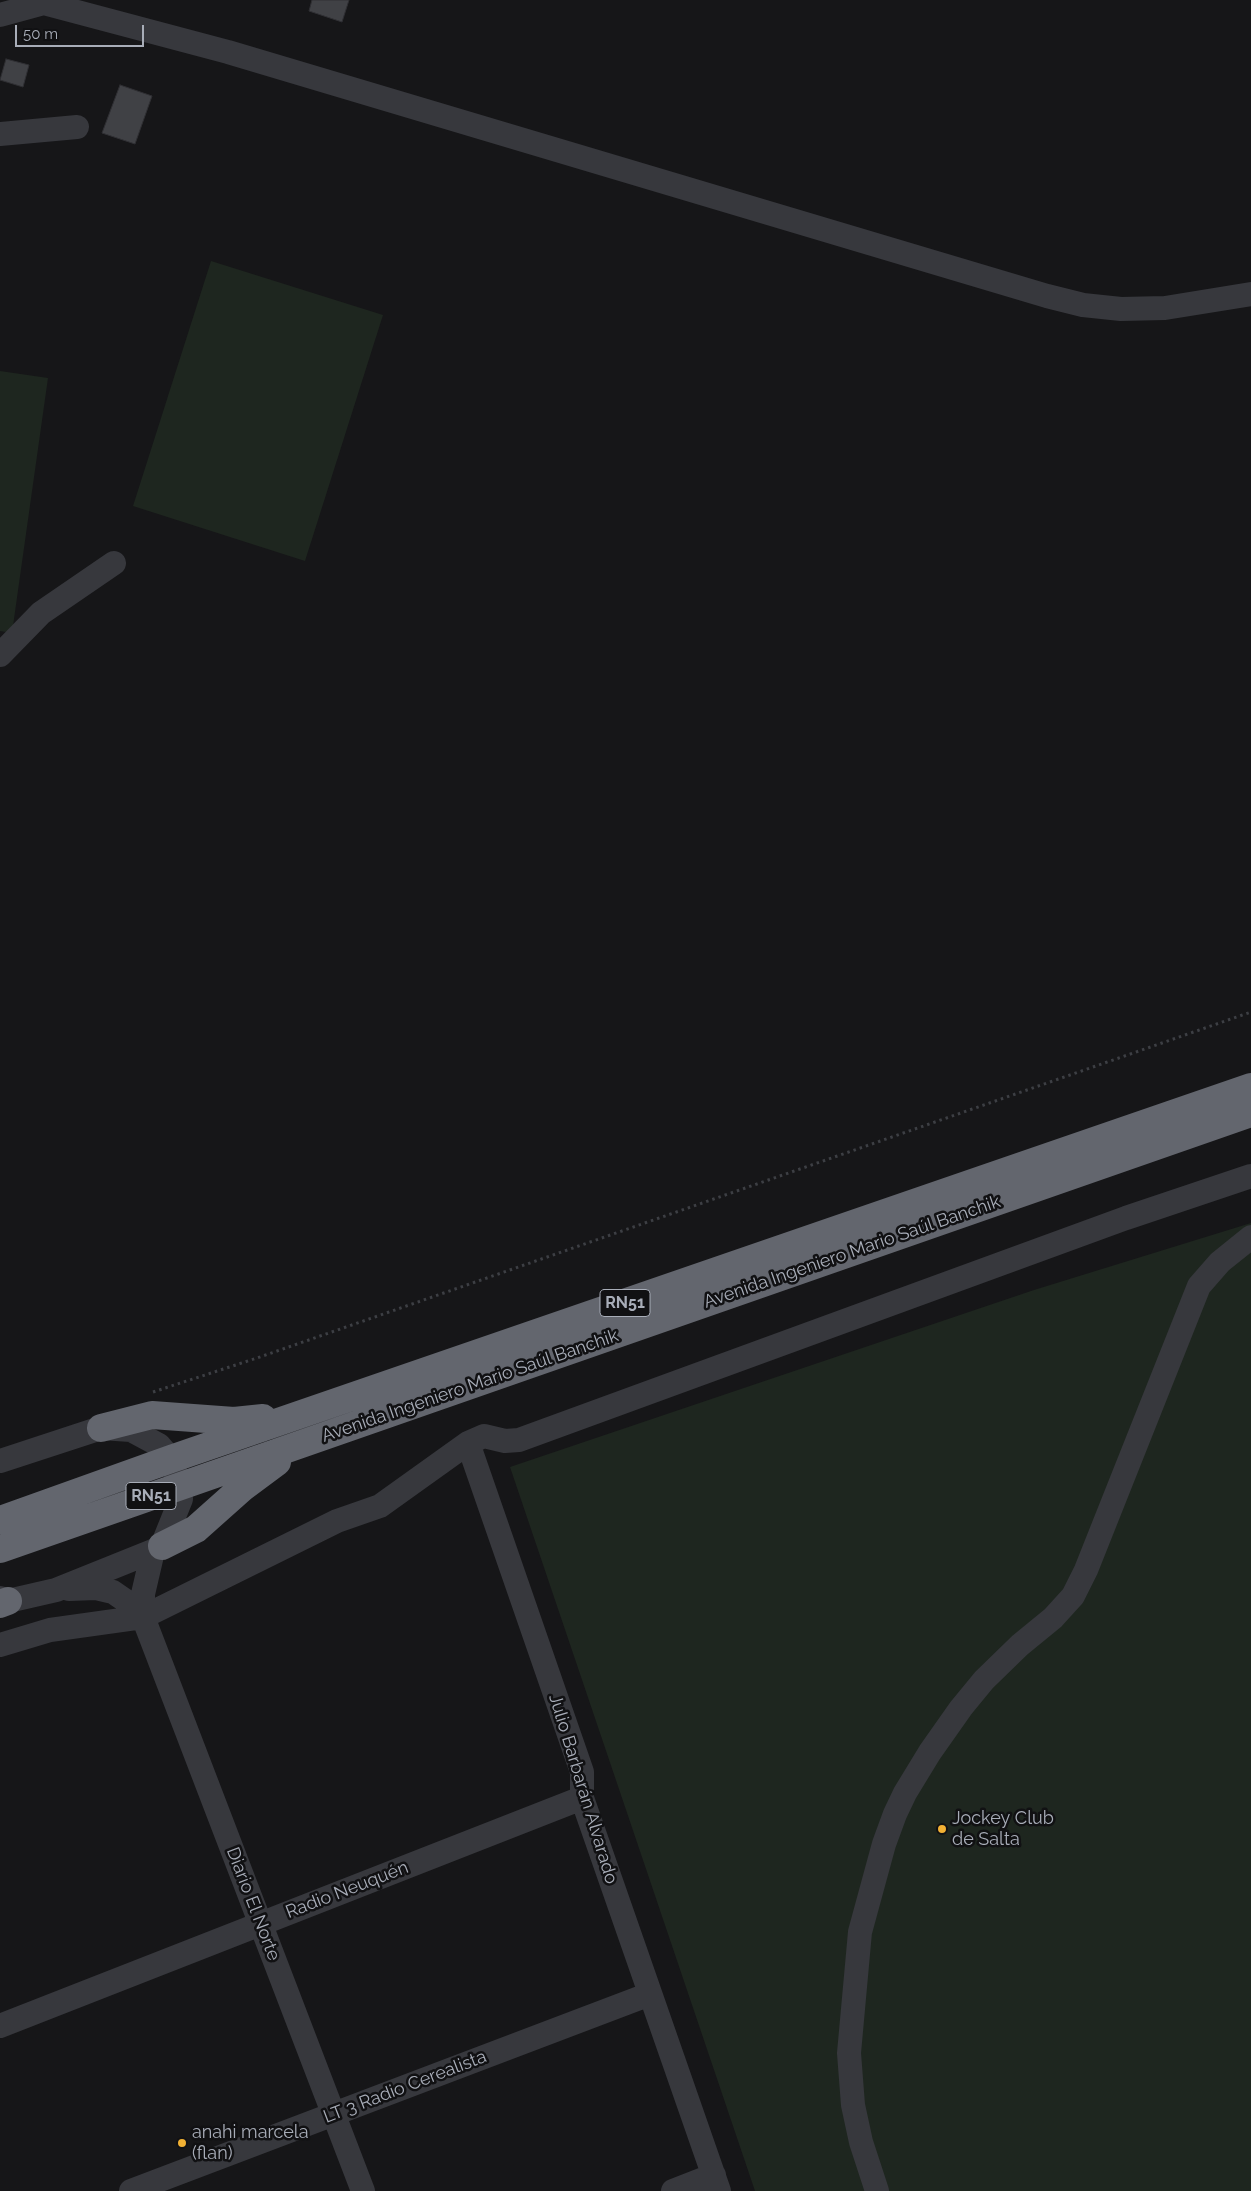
<!DOCTYPE html>
<meta charset="utf-8">
<style>
body{margin:0}
#map{position:relative;width:1251px;height:2191px;overflow:hidden;background:#161618;font-family:Raleway,sans-serif}
canvas{display:block}
.scale{position:absolute;left:15px;top:25px;width:129px;height:22px;box-sizing:border-box;border:2px solid #a8adb8;border-top:0;padding-left:6px;font-size:15px;line-height:18px;white-space:nowrap;color:#a8adb8;-webkit-text-stroke:4px #111113;paint-order:stroke}
</style>
<div id="map">
<canvas width="1251" height="2191"></canvas>
<div class="scale">50 m</div>
</div>
<script>
const g = document.querySelector('canvas').getContext('2d');
g.lineJoin = 'round';
function paint(path, color) { g.fillStyle = color; g.fill(path, 'evenodd'); }
const poly = rows => new Path2D(rows.map(r => 'M' + r).join(''));
function trace(path, color, width, dash) { g.strokeStyle = color; g.lineWidth = width; g.lineCap = dash ? 'butt' : 'round'; g.setLineDash(dash || []); g.stroke(path); }
function drawText(font, color, halo, rows, align = 'center') {
  g.font = font + ' Raleway,sans-serif'; g.lineWidth = 5; g.setLineDash([]); g.textBaseline = 'middle'; g.strokeStyle = halo; g.fillStyle = color; for (const [text, x, y, turn = 0] of rows) {
    g.save(); g.translate(x, y); g.rotate((+turn || 0) * Math.PI / 180); g.textAlign = isNaN(turn) ? turn : align; if (halo) g.strokeText(text, 0, 0); g.fillText(text, 0, 0); g.restore();
  }
}
const green = poly([
 [211,261,383,315,305,561,133,506],
 [0,371,48,378,12,633,0,631],
 [1251,1223,1251,2191,755,2191,510,1467,1034,1290]
]);
const building = poly([
 [312,0,349,0,342,22,309,11,312,0],
 [6,59,29,65,23,87,0,80,6,59],
 [120,85,152,96,135,144,102,133,120,85]
]);
const path = poly([
 [153,1392,257,1358,1251,1012]
]);
const minor = poly([
 [32,0,228,52,1047,296,1083,305,1121,309,1165,308,1251,294],
 [0,15,44,3],
 [0,134,77,127],
 [0,655,41,613,114,563],
 [468,1443,582,1772,582,1798,719,2191],
 [0,1461,101,1428,131,1430,159,1445,171,1459,180,1486,181,1499,162,1546,153,1551,56,1590,8,1601,0,1598],
 [153,1551,143,1594,143,1617,363,2191],
 [69,1589,96,1588,113,1592,126,1601,143,1617],
 [0,1645,50,1630,143,1617,337,1521,380,1506,468,1443,484,1436,505,1441,519,1440,1126,1218,1251,1176],
 [0,2026,582,1798],
 [131,2191,650,1994],
 [673,2191,714,2175],
 [877,2191,861,2142,853,2105,849,2053,860,1932,884,1844,895,1814,905,1793,930,1752,961,1708,984,1680,1020,1645,1053,1618,1073,1596,1086,1570,1199,1286,1220,1262,1251,1237]
]);
const highway = poly([
 [101,1428,152,1415,234,1421,263,1418],
 [0,1520,171,1459,1251,1087],
 [162,1546,196,1529,242,1488,277,1462],
 [0,1549,1251,1113],
 [0,1604,8,1601]
]);
const markers = [
 [942,1829,5,"#f2b134"],
 [182,2143,5,"#f2b134"]
];
const shields = [
 [625,1303,50],
 [151,1496,50]
];
const shieldNames = [
 ["RN51",625,1303],
 ["RN51",151,1496]
];
const streetNames = [
 ["Avenida Ingeniero Mario Saúl Banchik",852,1252,-19],
 ["Avenida Ingeniero Mario Saúl Banchik",470,1386,-19],
 ["Julio Barbarán Alvarado",583,1789,73],
 ["Radio Neuquén",347,1890,-21],
 ["Diario El Norte",253,1904,69],
 ["LT 3 Radio Cerealista",405,2087,-21]
];
const poiNames = [
 ["Jockey Club",952,1819],
 ["de Salta",952,1840],
 ["anahi marcela",192,2133],
 ["(flan)",192,2154]
];
paint(green, '#1e261f');
paint(building, '#404145');
trace(building, '#303034', 1);
trace(path, '#3d3f44', 3, [2.5, 4]);
trace(minor, '#37383d', 24);
trace(highway, '#63666e', 28);
for (const [x, y, r, color] of markers) { const dot = new Path2D(); dot.arc(x, y, r, 0, 2 * Math.PI); g.fillStyle = color; g.fill(dot); trace(dot, '#111113', 2); }
for (const [x, y, w] of shields) { const box = new Path2D(); box.roundRect(x - w / 2, y - 13.5, w, 27, 4); g.fillStyle = '#111113'; g.fill(box); trace(box, '#a8adb8', 1); }
drawText('bold 16px', '#a8adb8', null, shieldNames);
drawText('18px', '#a8adb8', '#111113', streetNames);
drawText('18px', '#a8adb8', '#111113', poiNames, 'left');
</script>
